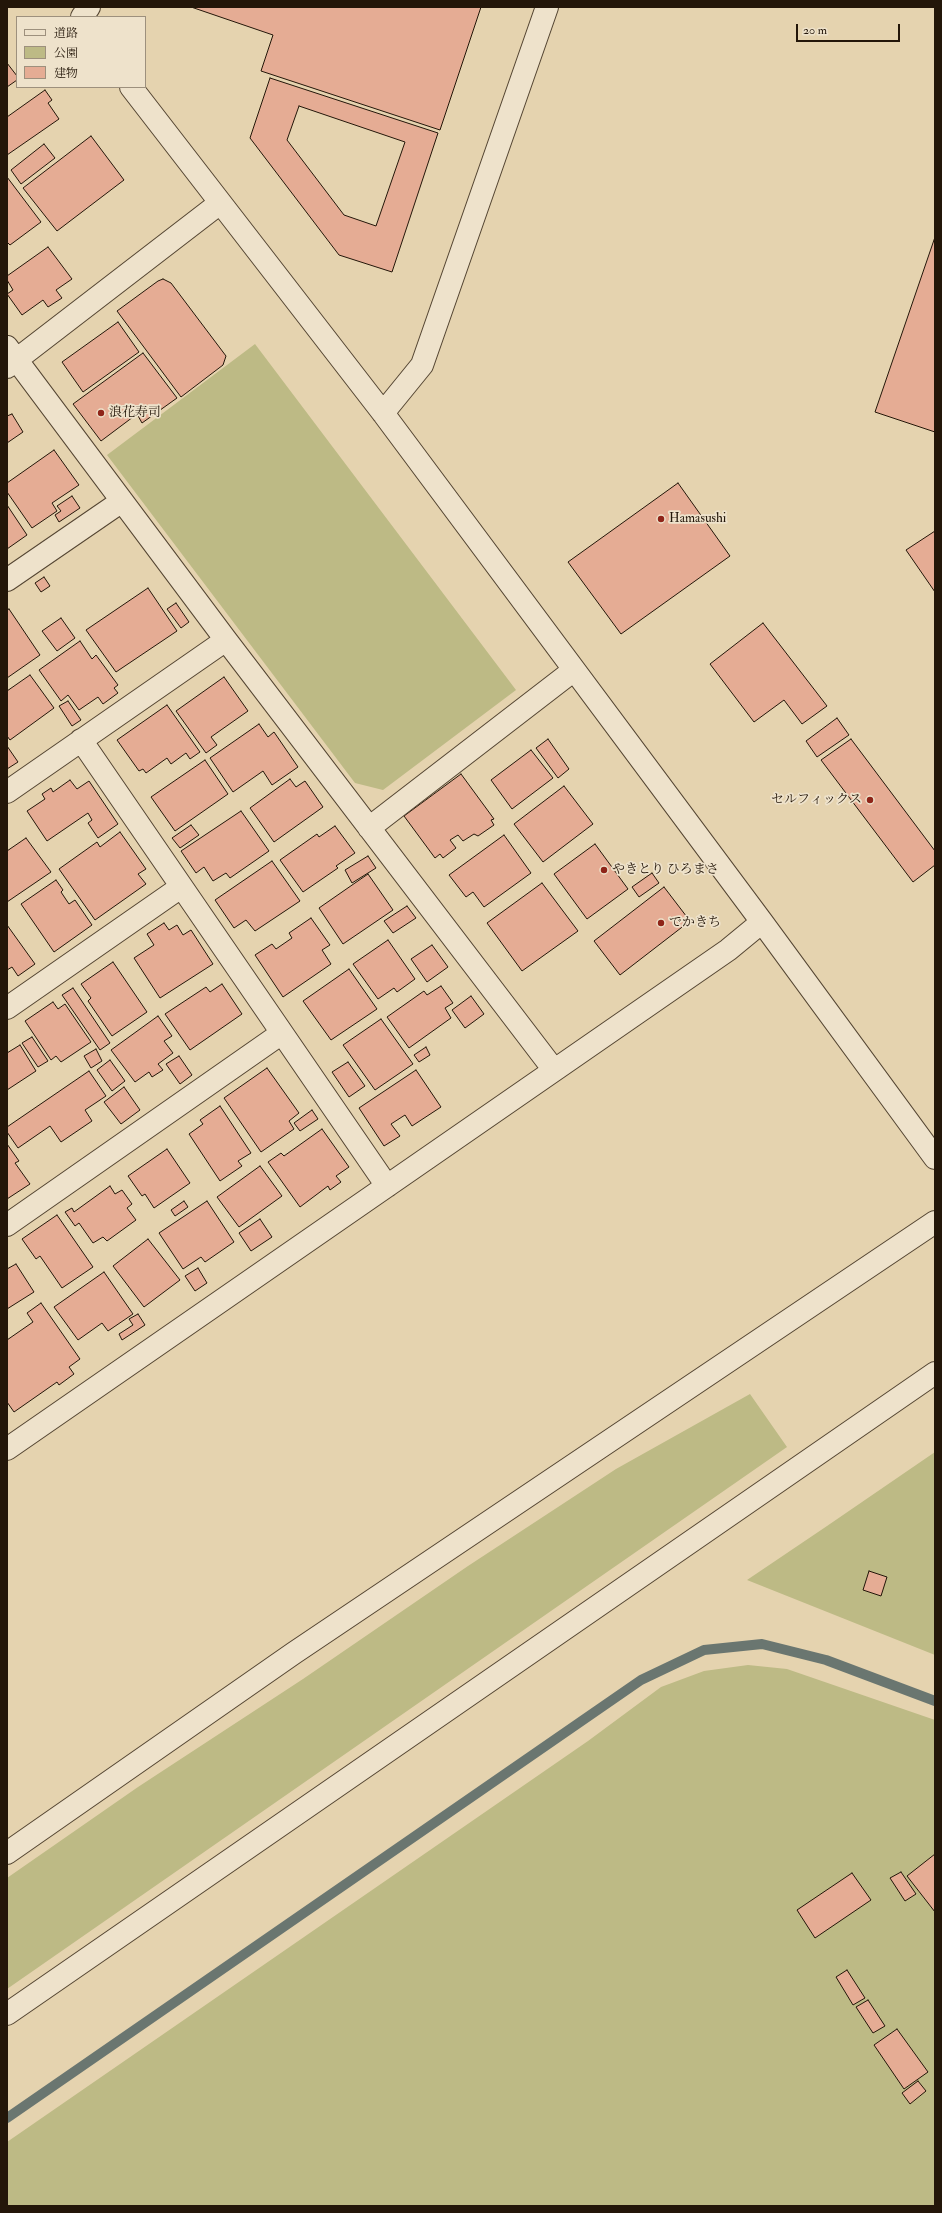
<!DOCTYPE html>
<meta charset="utf-8">
<style>
body{margin:0}
#map{position:relative;width:942px;height:2213px;overflow:hidden;background:#e5d3af;font-family:"IM FELL Double Pica","Noto Serif JP",serif}
canvas{display:block}
.frame{position:absolute;inset:0;border:8px solid #231609;pointer-events:none}
.legend{position:absolute;left:16px;top:16px;width:130px;height:72px;box-sizing:border-box;background:#eee2cb;border:1px solid #9d907d;margin:0;padding:5px 7px;list-style:none;font-size:12px;color:#231609}
.legend li{display:flex;align-items:center;gap:8px;height:20px}
.legend b{width:20px;border:1px solid #9d907d}
.scale{position:absolute;left:796px;top:24px;width:104px;height:18px;box-sizing:border-box;border:2px solid #231609;border-top:0;padding-left:5px;font-size:12px;line-height:14px;white-space:nowrap;color:#231609;-webkit-text-stroke:3px #eee2cb;paint-order:stroke}
</style>
<div id="map">
<canvas width="942" height="2213"></canvas>
<div class="frame"></div>
<ul class="legend">
<li><b style="height:5px;background:#eee2cb"></b>道路</li>
<li><b style="height:11px;background:#bdba85"></b>公園</li>
<li><b style="height:11px;background:#e5ac94"></b>建物</li>
</ul>
<div class="scale">20 m</div>
</div>
<script>
const g = document.querySelector('canvas').getContext('2d');
g.lineJoin = 'round';
function paint(path, color) { g.fillStyle = color; g.fill(path, 'evenodd'); }
const poly = rows => new Path2D(rows.map(r => 'M' + r).join(''));
function trace(path, color, width, dash) { g.strokeStyle = color; g.lineWidth = width; g.lineCap = dash ? 'butt' : 'round'; g.setLineDash(dash || []); g.stroke(path); }
function drawText(font, color, halo, rows, align = 'center') {
  g.font = font + ' "IM FELL Double Pica","Noto Serif JP",serif'; g.lineWidth = 3.5; g.setLineDash([]); g.textBaseline = 'middle'; g.strokeStyle = halo; g.fillStyle = color; for (const [text, x, y, turn = 0] of rows) {
    g.save(); g.translate(x, y); g.rotate((+turn || 0) * Math.PI / 180); g.textAlign = isNaN(turn) ? turn : align; if (halo) g.strokeText(text, 0, 0); g.fillText(text, 0, 0); g.restore();
  }
}
const green = poly([
 [255,344,516,690,383,790,355,783,107,455],
 [750,1394,787,1447,7,1989,7,1878,138,1787,303,1679,468,1566,616,1469],
 [935,1452,935,1655,747,1580,827,1526],
 [748,1665,787,1669,935,1720,935,2206,7,2206,7,2142,588,1741,661,1687,704,1671]
]);
const stream = poly([
 [7,2118,641,1680,704,1650,762,1644,826,1660,935,1701]
]);
const building = poly([
 [191,7,481,7,440,130,261,71,273,35,191,7],
 [7,63,17,76,17,80,7,87,7,63],
 [270,78,438,133,392,272,339,255,250,138,270,78],
 [299,106,405,142,376,226,344,215,287,140,299,106],
 [45,90,52,100,48,103,59,119,7,155,7,117,45,90],
 [91,136,124,180,57,231,23,188,91,136],
 [44,144,55,158,21,184,11,170,44,144],
 [7,177,41,222,10,245,7,242,7,177],
 [935,237,935,432,875,412,935,237],
 [48,247,72,279,56,290,62,298,48,307,43,300,22,315,7,294,13,290,7,280,7,276,48,247],
 [163,279,171,283,226,356,223,365,181,397,117,311,158,281,163,279],
 [118,322,139,352,83,392,62,362,118,322],
 [143,353,177,398,142,423,137,414,101,441,73,404,143,353],
 [12,414,23,432,7,443,7,416,12,414],
 [54,450,79,485,52,503,57,511,32,528,7,492,7,483,54,450],
 [678,483,730,556,621,634,568,562,678,483],
 [72,496,80,508,59,522,55,515,61,511,57,506,72,496],
 [7,505,27,535,7,549,7,505],
 [935,531,935,592,906,550,935,531],
 [44,577,50,586,41,592,35,583,44,577],
 [148,588,177,631,116,672,86,630,148,588],
 [176,603,189,622,181,628,167,609,176,603],
 [9,609,40,655,7,678,7,610,9,609],
 [61,618,75,638,57,651,42,631,61,618],
 [763,623,827,706,802,724,784,700,754,722,710,664,763,623],
 [80,641,92,659,96,655,118,685,114,688,118,693,103,704,98,697,79,710,68,695,61,701,39,670,80,641],
 [30,675,54,708,10,740,7,736,7,691,30,675],
 [224,677,248,711,211,737,217,745,206,753,176,711,224,677],
 [68,701,81,720,72,726,59,706,68,701],
 [167,705,200,752,190,759,186,753,171,764,167,758,146,773,143,769,139,771,117,740,167,705],
 [837,718,849,735,817,757,806,741,837,718],
 [259,724,268,737,274,732,298,767,272,785,263,771,233,792,210,758,259,724],
 [548,739,569,769,558,778,536,748,548,739],
 [851,739,935,851,935,865,913,882,821,760,851,739],
 [7,746,18,762,7,769,7,746],
 [531,750,553,778,512,809,491,780,531,750],
 [205,760,228,794,175,831,151,797,205,760],
 [461,774,494,819,491,820,494,825,478,836,474,834,463,841,458,835,450,840,456,848,443,858,440,854,435,858,404,816,461,774],
 [290,779,296,787,305,781,323,807,274,842,250,808,290,779],
 [70,780,77,789,89,781,118,824,98,838,88,823,92,820,88,813,47,841,27,811,45,799,42,794,51,788,53,792,70,780],
 [564,786,593,824,543,862,514,824,564,786],
 [241,811,269,851,230,878,226,873,213,881,204,867,196,873,181,851,241,811],
 [191,825,199,835,180,848,172,838,191,825],
 [335,826,355,853,336,866,338,868,303,892,280,860,317,834,319,837,335,826],
 [120,832,146,869,138,874,146,884,95,920,59,869,97,842,100,847,120,832],
 [504,835,531,873,484,907,473,892,466,897,449,875,504,835],
 [26,838,51,872,7,902,7,851,26,838],
 [595,844,628,889,587,919,554,874,595,844],
 [368,856,376,868,352,883,345,870,368,856],
 [272,861,300,901,255,931,246,920,234,928,215,900,272,861],
 [652,873,659,883,639,897,632,887,652,873],
 [368,874,393,910,343,944,319,908,368,874],
 [56,880,63,890,61,892,69,904,75,900,92,925,54,952,21,904,56,880],
 [542,883,578,931,522,971,487,923,542,883],
 [664,887,690,921,620,975,594,941,664,887],
 [407,906,416,918,393,933,384,921,407,906],
 [311,918,330,945,322,950,331,964,283,997,255,955,272,944,276,949,292,938,289,933,311,918],
 [164,923,169,930,177,925,183,935,191,930,213,964,160,998,134,958,154,945,147,934,164,923],
 [7,925,35,964,18,976,12,967,7,970,7,925],
 [388,940,415,979,397,992,394,988,378,999,353,964,388,940],
 [432,945,448,967,427,982,411,959,432,945],
 [113,962,147,1012,112,1036,88,1001,91,998,81,984,113,962],
 [349,969,377,1009,331,1040,303,1001,349,969],
 [222,984,242,1014,190,1050,165,1014,206,987,210,992,222,984],
 [441,986,453,1003,445,1008,451,1018,409,1048,387,1017,424,991,427,995,441,986],
 [73,988,110,1043,100,1050,62,995,73,988],
 [471,996,484,1014,465,1028,452,1010,471,996],
 [53,1002,58,1009,65,1004,91,1042,61,1062,56,1056,51,1060,25,1021,53,1002],
 [158,1016,172,1036,164,1041,173,1053,158,1064,163,1070,152,1077,149,1072,135,1082,111,1050,158,1016],
 [381,1019,413,1064,375,1090,343,1045,381,1019],
 [32,1037,48,1061,38,1067,22,1043,32,1037],
 [20,1045,36,1071,7,1090,7,1053,20,1045],
 [426,1047,430,1055,419,1062,414,1055,426,1047],
 [96,1049,102,1061,91,1068,84,1056,96,1049],
 [179,1056,192,1075,180,1084,166,1064,179,1056],
 [110,1060,125,1081,112,1091,97,1070,110,1060],
 [348,1062,365,1086,349,1097,332,1072,348,1062],
 [267,1068,299,1113,289,1121,294,1129,261,1152,224,1098,267,1068],
 [416,1070,441,1107,412,1126,405,1115,391,1124,400,1136,384,1146,359,1108,416,1070],
 [89,1071,106,1096,85,1110,92,1121,61,1142,50,1126,18,1148,7,1132,7,1127,89,1071],
 [124,1087,140,1110,121,1124,104,1102,124,1087],
 [220,1106,251,1153,238,1161,242,1166,220,1181,189,1134,203,1124,200,1120,220,1106],
 [312,1110,318,1119,300,1131,294,1123,312,1110],
 [322,1129,349,1167,336,1176,341,1182,330,1190,328,1186,300,1207,268,1162,281,1153,284,1156,322,1129],
 [7,1144,19,1161,15,1163,30,1184,7,1199,7,1144],
 [167,1149,190,1183,154,1208,145,1194,142,1196,128,1176,167,1149],
 [260,1166,282,1196,239,1227,217,1197,260,1166],
 [110,1186,115,1194,122,1190,132,1204,127,1208,136,1220,107,1241,103,1237,93,1243,79,1223,75,1226,65,1212,72,1208,74,1212,110,1186],
 [184,1201,188,1207,175,1216,171,1210,184,1201],
 [207,1201,234,1242,205,1262,201,1257,183,1269,159,1233,207,1201],
 [57,1215,93,1267,62,1288,40,1256,36,1259,22,1239,57,1215],
 [260,1219,272,1237,251,1251,239,1233,260,1219],
 [148,1239,180,1280,144,1307,113,1266,148,1239],
 [16,1264,34,1292,7,1309,7,1269,16,1264],
 [198,1268,207,1283,195,1291,185,1276,198,1268],
 [104,1272,133,1314,108,1331,102,1323,78,1340,54,1307,104,1272],
 [41,1303,80,1359,69,1367,74,1374,59,1385,57,1382,14,1412,7,1402,7,1340,33,1322,27,1313,41,1303],
 [138,1314,145,1325,122,1340,119,1334,133,1325,129,1319,138,1314],
 [869,1571,887,1577,881,1596,863,1590,869,1571],
 [935,1854,935,1912,907,1876,935,1854],
 [901,1872,916,1894,905,1901,890,1878,901,1872],
 [852,1873,871,1900,815,1938,797,1910,852,1873],
 [847,1970,865,1998,853,2005,836,1977,847,1970],
 [868,2000,885,2026,873,2033,856,2007,868,2000],
 [897,2029,928,2072,904,2089,874,2045,897,2029],
 [918,2081,926,2091,910,2104,902,2093,918,2081]
]);
const minor = poly([
 [82,17,89,7],
 [131,87,383,413,762,922,935,1158],
 [7,347,226,640,554,1070],
 [7,367,220,203],
 [383,413,422,365,547,7],
 [7,580,122,501],
 [81,740,387,1186],
 [7,792,226,640],
 [369,828,574,670],
 [7,1008,181,887],
 [7,1225,282,1033],
 [7,1449,728,950,762,922],
 [7,1853,294,1653,935,1222],
 [7,2014,935,1373]
]);
const markers = [
 [101,413,4,"#8f2418"],
 [661,519,4,"#8f2418"],
 [870,800,4,"#8f2418"],
 [604,870,4,"#8f2418"],
 [661,923,4,"#8f2418"]
];
const poiNames = [
 ["浪花寿司",109,413],
 ["Hamasushi",669,519],
 ["セルフィックス",862,800,"right"],
 ["やきとり ひろまさ",612,870],
 ["でかきち",669,923]
];
paint(green, '#bdba85');
trace(stream, '#6a7670', 10);
paint(building, '#e5ac94');
trace(building, '#231609', 1);
trace(minor, '#544532', 24);
trace(minor, '#eee2cb', 22);
for (const [x, y, r, color] of markers) { const dot = new Path2D(); dot.arc(x, y, r, 0, 2 * Math.PI); g.fillStyle = color; g.fill(dot); trace(dot, '#eee2cb', 1.5); }
drawText('13px', '#231609', '#eee2cb', poiNames, 'left');
</script>
